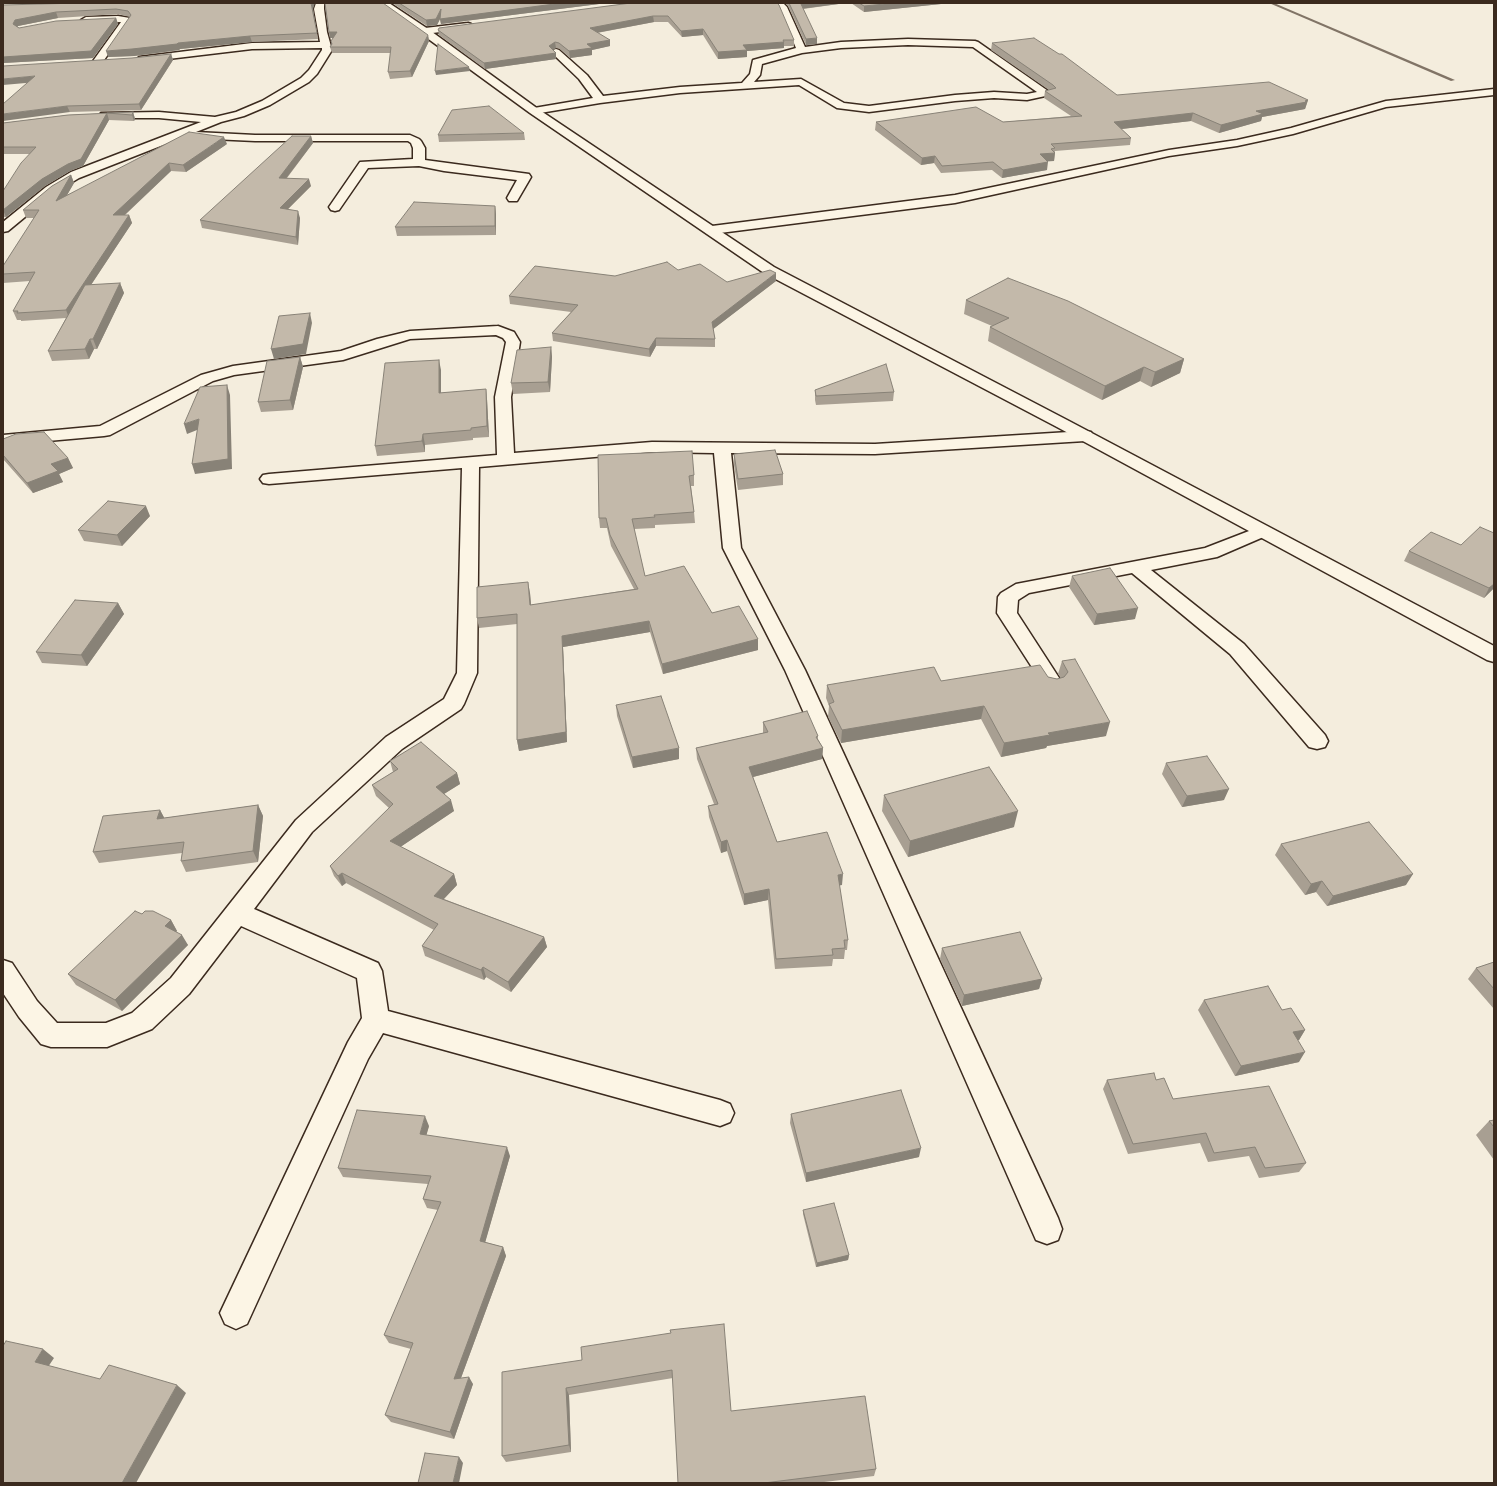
<!DOCTYPE html>
<style>
body{margin:0}
#map{position:relative;width:1497px;height:1486px;overflow:hidden;background:#f4eddd;font-family:Pangolin,sans-serif}
canvas{display:block}
.frame{position:absolute;inset:0;border:4px solid #3b2a1e;pointer-events:none}
</style>
<div id="map">
<canvas width="1497" height="1486"></canvas>
<div class="frame"></div>
</div>
<script>
const g = document.querySelector('canvas').getContext('2d');
g.lineJoin = 'round';
const poly = rows => new Path2D(rows.map(r => 'M' + r).join(''));
function paint(path, color) { g.fillStyle = color; g.fill(path, 'evenodd'); }
function trace(path, color, width, dash) { g.strokeStyle = color; g.lineWidth = width; g.lineCap = dash ? 'butt' : 'round'; g.setLineDash(dash || []); g.stroke(path); }
const stream = poly([
 [1269,3,1274,3,1455,80,1451,81,1269,3]
]);
const minor = poly([
 [316,3,324,3,324,9,327,32,332,50,317,74,309,82,270,105,244,116,221,122,196,132,255,135,410,135,419,139,421,141,425,148,425,160,529,174,531,177,517,201,509,201,507,198,517,180,444,171,419,166,368,168,339,210,335,211,331,210,329,207,360,162,413,159,413,148,411,143,408,141,255,141,191,138,186,136,79,178,54,193,8,231,3,232,3,222,46,187,71,172,201,122,159,118,105,118,101,117,100,115,101,113,159,112,215,117,236,112,262,101,301,78,309,70,322,50,322,48,252,49,143,62,138,59,139,57,252,43,320,42,314,9,316,3],
 [774,3,783,3,787,7,805,47,841,42,908,39,975,41,978,42,1051,93,1050,95,1027,100,994,98,955,101,869,112,837,108,799,85,680,93,600,103,534,114,529,111,534,108,593,98,579,79,553,54,551,52,553,50,556,49,559,50,587,75,603,96,680,87,742,83,750,74,753,60,796,48,780,10,774,3],
 [908,45,973,47,1037,92,1027,94,994,92,955,95,869,106,844,103,801,79,754,82,760,75,762,64,802,53,841,48,908,45],
 [118,16,130,18,132,20,102,63,94,63,93,61,121,22,86,23,81,20,86,17,118,16],
 [468,23,471,24,473,26,471,28,425,34,420,31,425,28,468,23],
 [1494,89,1494,95,1386,107,1293,134,1237,146,1169,156,955,203,712,234,707,233,706,230,707,227,712,226,955,195,1169,150,1237,140,1291,128,1386,101,1494,89],
 [498,326,514,332,520,342,511,397,514,453,652,442,875,444,1085,431,1091,432,1093,436,1091,440,1085,441,875,454,731,453,741,548,805,670,1058,1218,1062,1229,1058,1240,1047,1244,1036,1240,785,670,723,548,714,453,652,452,479,467,477,673,464,704,461,709,402,749,312,832,254,909,378,963,382,971,388,1011,720,1100,730,1104,734,1113,730,1122,720,1126,383,1033,368,1059,247,1324,236,1329,225,1324,220,1313,348,1042,362,1018,357,978,241,926,189,994,152,1029,107,1047,51,1047,41,1044,19,1017,3,993,3,960,12,963,37,1001,57,1023,106,1023,132,1013,171,978,296,820,386,737,444,699,457,673,462,468,269,484,263,483,260,479,263,475,269,474,497,455,495,397,506,342,503,338,496,335,410,339,343,360,234,375,213,381,110,435,104,436,3,445,3,435,100,426,201,375,233,366,341,351,377,339,410,331,498,326],
 [1262,526,1268,527,1271,531,1268,535,1217,557,1151,570,1244,644,1325,735,1328,741,1325,747,1317,749,1309,747,1230,654,1132,573,1029,593,1018,600,1017,613,1063,684,1060,689,1053,691,1046,689,997,613,998,597,1001,593,1016,584,1205,548,1262,526]
]);
const secondary = poly([
 [379,3,389,3,428,29,538,109,774,267,1069,421,1494,646,1494,662,1487,660,1057,427,764,273,530,113,379,3]
]);
const wall = poly([
 [325,3,428,35,429,41,412,77,390,79,388,72,391,53,332,53,330,47,332,44,333,38,330,38],
 [392,3,607,3,441,24,440,19,437,25,427,26],
 [630,3,794,40,794,46,784,46,784,48,747,51,747,57,718,59,703,35,682,37,668,22,654,22,597,33,610,40,610,46,592,50,592,55,570,58,560,49,556,48,552,50,556,53,556,59,485,69,439,35,438,30],
 [785,3,846,3,803,9,817,44,806,45,788,6],
 [851,3,941,3,941,4,864,12],
 [3,5,313,9,318,39,252,42,180,49,179,50,134,56,108,57,130,17,118,14,58,18,18,26,17,27,19,28,116,18,118,24,93,58,3,63],
 [992,43,1117,95,1308,100,1305,109,1262,117,1261,121,1219,133,1191,121,1121,129,1131,138,1130,145,1055,151,1054,161,1047,161,1047,170,1002,178,992,170,941,173,934,163,921,165,875,130,876,122,1003,122,1071,116,1044,98,1045,91,1049,90,991,50],
 [171,54,173,60,141,110,70,112,26,83,132,58],
 [133,112,135,119,134,121,109,120,83,166,70,171,45,186,6,217,3,217,3,191,30,154,3,154,3,123,68,115],
 [524,133,525,140,439,142,438,135],
 [311,136,313,143,287,178,311,186,288,209,300,218,298,245,202,228,200,220],
 [227,144,186,172,171,171,125,215,129,215,132,223,91,285,120,283,124,293,97,349,94,349,89,359,52,361,48,351,66,318,21,321,21,320,17,320,13,311,30,281,3,283,3,266,34,218,26,218,23,210,71,175,74,183,67,195],
 [495,206,496,215,496,235,397,236,395,227],
 [678,270,727,282,776,281,713,329,715,339,715,347,656,346,650,357,553,341,552,333,571,312,510,304,509,296,615,276],
 [966,300,1184,359,1180,373,1151,387,1140,381,1102,400,988,341,990,327,992,326,964,314],
 [551,347,552,357,550,392,513,394,511,383],
 [300,357,303,367,293,410,261,412,258,402],
 [441,370,441,393,486,389,487,399,489,437,473,438,473,440,425,445,425,452,377,456,375,446],
 [815,390,894,392,893,401,816,405,815,400],
 [3,439,68,458,73,468,59,474,63,482,33,493,3,459],
 [734,454,783,474,783,485,738,490,734,465],
 [598,455,694,475,694,486,691,486,694,512,695,523,655,525,655,528,634,529,645,576,712,613,758,639,758,650,663,674,650,632,563,647,567,742,519,751,517,740,517,624,479,628,477,618,530,593,531,605,634,589,611,546,607,528,600,528,599,518],
 [150,516,122,546,84,541,78,530],
 [1494,533,1494,588,1484,598,1404,561,1409,551,1461,545],
 [1072,576,1135,619,1094,625,1069,587],
 [118,603,124,614,87,666,42,663,36,652],
 [1062,661,1106,736,1047,746,1046,748,1001,757,981,719,841,743,828,717,829,706,826,698,827,685,941,681,1048,677,1057,679,1061,678,1058,674],
 [616,705,679,759,633,768,617,716],
 [763,722,818,736,818,739,823,748,822,759,753,777,777,842,842,885,839,885,848,940,847,950,845,950,844,959,833,959,832,966,775,969,768,900,744,905,727,851,721,853,709,817,708,806,714,804,697,759,696,748,763,733],
 [390,761,457,773,460,784,444,794,454,811,400,847,454,874,457,885,444,899,544,937,547,947,511,992,486,977,484,980,425,956,422,946,434,930,346,883,342,886,334,876,330,866,389,808,376,796,372,785,393,772],
 [1166,763,1224,800,1182,807,1162,774],
 [884,795,1014,827,908,857,882,811],
 [258,805,263,816,258,862,186,872,181,861,182,853,99,863,93,852,160,810,164,818],
 [1281,844,1406,885,1327,906,1316,892,1305,895,1275,855],
 [142,914,171,920,177,931,176,932,188,945,122,1011,76,985,68,974],
 [942,948,1042,979,1039,989,962,1006,940,959],
 [1494,962,1494,1009,1468,979,1476,968],
 [1204,1000,1282,1010,1305,1030,1299,1040,1298,1040,1299,1062,1235,1076,1198,1010],
 [1107,1080,1156,1080,1173,1099,1306,1163,1299,1172,1259,1178,1249,1156,1208,1162,1200,1143,1128,1154,1103,1089],
 [791,1114,919,1157,806,1182,790,1123],
 [1494,1120,1494,1160,1476,1135,1489,1121],
 [429,1126,426,1135,510,1156,485,1242,503,1247,506,1256,461,1378,473,1384,454,1439,391,1422,385,1415,411,1349,389,1343,384,1335,438,1210,427,1208,423,1199,428,1184,343,1177,338,1168],
 [803,1210,849,1255,848,1260,816,1267,803,1214],
 [671,1333,731,1411,876,1469,874,1476,816,1483,678,1483,673,1378,569,1395,571,1452,506,1462,502,1456,582,1360]
]);
const shadedWall = poly([
 [311,3,315,3,313,9,318,39],
 [562,3,607,3,441,24,440,19,437,25,427,26,426,20,441,9],
 [804,3,846,3,800,9,801,4],
 [895,3,941,3,941,4,864,12,864,6],
 [56,12,58,18,18,26,15,30,13,24,15,20],
 [653,16,654,22,590,34,590,28],
 [116,18,118,24,93,58,3,63,3,57],
 [703,29,703,35,682,37,681,31],
 [329,32,337,32,338,38,330,38],
 [428,35,429,41,412,77,410,71],
 [250,36,252,42,180,49,179,50,134,56,108,57,106,51,178,43],
 [817,38,817,44,806,45,806,39],
 [610,40,610,46,592,50,592,55,570,58,569,51,587,44],
 [555,42,556,48,550,52,549,46],
 [784,42,784,48,747,51,747,57,718,59,718,52,743,45],
 [556,53,556,59,485,69,484,63],
 [171,54,173,60,141,110,139,104],
 [469,67,470,71,436,75,435,71],
 [35,76,37,82,3,85,3,79],
 [1308,100,1305,109,1262,117,1261,121,1219,133,1221,125,1256,111],
 [67,106,70,112,3,121,3,114],
 [133,112,135,119,134,121,132,115],
 [107,113,109,120,83,166,70,171,45,186,6,217,3,210],
 [1193,113,1191,121,1113,130,1114,122],
 [311,136,313,143,281,185,279,178],
 [224,137,227,144,186,172,183,165],
 [1055,153,1054,161,1039,162,1040,154],
 [935,156,934,163,921,165,922,158],
 [1048,162,1047,170,1002,178,1003,170],
 [169,163,171,171,116,223,113,215],
 [71,175,74,183,59,209,56,201],
 [309,179,311,186,282,215,280,208],
 [495,206,496,215,496,235,495,226],
 [298,211,300,218,298,245,296,237],
 [129,215,132,223,69,318,66,310],
 [776,273,776,281,712,330,712,322],
 [120,283,124,293,97,349,93,339],
 [310,313,312,323,306,354,274,359,271,349],
 [656,338,656,346,650,357,649,349],
 [90,339,94,349,89,359,85,349],
 [551,347,552,357,550,392,548,382],
 [300,357,303,367,293,410,290,400],
 [1184,359,1180,373,1151,387,1155,372],
 [439,360,441,370,441,403,439,393],
 [1144,367,1140,381,1102,400,1105,386],
 [227,385,230,395,232,469,195,474,192,464],
 [486,389,487,399,489,437,487,426],
 [199,419,202,428,187,434,184,424],
 [423,434,425,445,425,452,422,441],
 [68,458,73,468,59,474,63,482,33,493,27,483,51,464],
 [146,506,150,516,122,546,117,535],
 [528,582,530,593,532,616,530,605],
 [1494,584,1494,588,1484,598,1489,588],
 [118,603,124,614,87,666,81,655],
 [1138,608,1135,619,1094,625,1097,614],
 [649,621,650,632,563,647,567,742,519,751,517,740,562,636],
 [758,639,758,650,663,674,662,664],
 [984,706,981,719,841,743,842,730],
 [1110,722,1106,736,1047,746,1046,748,1001,757,1004,743,1048,733],
 [679,748,679,759,633,768,632,757],
 [823,748,822,759,749,778,749,767],
 [457,773,460,784,439,797,436,787],
 [1229,789,1224,800,1182,807,1187,796],
 [451,800,454,811,393,852,390,841],
 [258,805,263,816,258,862,253,851],
 [160,810,166,821,157,819],
 [1018,811,1014,827,908,857,910,841],
 [727,840,727,851,721,853,721,842],
 [342,873,346,883,342,886,338,876],
 [454,874,457,885,437,906,434,896],
 [843,874,842,885,837,886,838,875],
 [1413,874,1406,885,1327,906,1333,896],
 [1322,881,1316,892,1305,895,1311,884],
 [769,889,768,900,744,905,744,894],
 [171,920,177,931,171,936,165,926],
 [182,935,188,945,122,1011,115,1000],
 [544,937,547,947,511,992,508,982],
 [483,967,486,977,484,980,481,970],
 [1042,979,1039,989,962,1006,964,995],
 [1305,1030,1299,1040,1287,1042,1293,1032],
 [1305,1052,1299,1062,1235,1076,1241,1066],
 [425,1116,429,1126,424,1144,420,1134],
 [507,1147,510,1156,483,1250,480,1241],
 [921,1148,919,1157,806,1182,806,1173],
 [503,1247,506,1256,458,1386,454,1379],
 [849,1255,848,1260,816,1267,817,1263],
 [43,1349,54,1358,46,1370,35,1362],
 [469,1377,473,1384,454,1439,450,1432],
 [177,1385,186,1393,136,1483,122,1483],
 [566,1388,569,1395,571,1452,569,1445],
 [459,1457,463,1463,459,1483,453,1483]
]);
const building = poly([
 [80,3,311,3,317,33,250,36,178,43,177,44,132,49,106,51,131,15,128,11,116,9,56,12,15,20,13,24,19,28,56,21,116,18,91,51,3,57,3,5,80,3],
 [325,3,383,3,428,35,410,71,388,72,391,47,330,47,332,44,331,41,337,32,329,32,325,3],
 [399,3,562,3,440,19,441,9,436,19,426,20,399,3],
 [631,3,777,3,779,5,794,40,783,40,784,42,743,45,747,50,718,52,703,29,681,31,668,16,653,16,590,28,610,40,587,44,592,48,569,51,559,43,555,42,549,46,556,53,484,63,438,30,439,28,631,3],
 [789,3,804,3,801,4,817,38,806,39,789,3],
 [859,3,895,3,864,6,859,3],
 [1034,38,1059,54,1062,54,1117,95,1269,82,1308,100,1305,101,1307,102,1256,111,1263,114,1221,125,1193,113,1114,122,1131,138,1051,144,1055,148,1051,149,1055,153,1040,154,1048,162,1003,170,993,162,942,166,935,156,922,158,876,122,976,107,1003,122,1082,116,1045,91,1056,88,1053,85,992,43,1034,38],
 [438,44,469,67,435,71,438,44],
 [171,54,139,104,67,106,3,114,3,104,35,76,3,79,3,66,132,58,171,54],
 [489,106,524,133,438,135,452,110,489,106],
 [133,112,132,115,107,113,81,159,68,164,42,179,3,210,3,191,21,163,36,147,3,147,3,123,68,115,133,112],
 [189,132,224,137,183,165,169,163,113,215,129,215,66,310,17,313,18,311,13,311,35,272,3,274,3,266,39,210,23,210,52,186,71,175,56,201,189,132],
 [292,136,311,136,279,178,309,179,280,208,298,211,296,237,200,220,292,136],
 [414,202,495,206,495,226,395,227,414,202],
 [667,262,678,270,700,264,727,282,770,270,776,273,712,322,715,339,656,338,649,349,552,333,578,305,509,296,535,266,615,276,667,262],
 [1008,278,1068,301,1184,359,1155,372,1144,367,1105,386,990,327,1009,318,966,300,1008,278],
 [120,283,93,339,90,339,85,349,48,351,85,285,120,283],
 [310,313,303,344,271,349,279,316,310,313],
 [551,347,548,382,511,383,517,350,551,347],
 [300,357,290,400,258,402,267,361,300,357],
 [439,360,439,393,486,389,487,426,471,428,471,430,423,434,422,441,375,446,385,363,439,360],
 [886,364,894,392,816,396,815,390,886,364],
 [227,385,228,459,192,464,199,419,184,424,200,387,227,385],
 [44,432,68,458,51,464,58,471,27,483,3,455,3,439,16,434,44,432],
 [775,450,783,474,738,479,734,454,775,450],
 [692,451,694,475,689,476,694,512,654,515,655,517,632,519,645,576,684,566,712,613,739,606,758,639,662,664,649,621,562,636,566,732,517,740,517,614,477,618,477,587,528,582,530,605,638,589,610,535,606,518,599,518,598,455,692,451],
 [108,501,146,506,117,535,78,530,108,501],
 [1480,527,1494,533,1494,584,1489,588,1409,551,1431,532,1461,545,1480,527],
 [1110,568,1138,608,1097,614,1072,576,1110,568],
 [75,600,118,603,81,655,36,652,75,600],
 [1075,659,1110,722,1048,733,1050,735,1004,743,984,706,842,730,829,704,834,702,827,685,934,667,941,681,1040,665,1048,677,1057,679,1064,677,1068,672,1062,661,1075,659],
 [661,696,679,748,632,757,616,705,661,696],
 [807,711,818,736,816,737,823,748,749,767,777,842,827,832,843,874,838,875,848,940,844,940,845,948,832,949,833,955,776,959,769,889,744,894,727,840,721,842,708,806,718,804,696,748,768,732,763,722,807,711],
 [421,742,457,773,436,787,451,800,390,841,454,874,434,896,544,937,508,982,483,967,481,970,422,946,438,924,342,873,338,876,330,866,393,804,372,785,398,769,390,761,421,742],
 [1207,756,1229,789,1187,796,1166,763,1207,756],
 [989,767,1018,811,910,841,884,795,989,767],
 [258,805,253,851,181,861,184,842,93,852,103,816,160,810,157,819,258,805],
 [1369,822,1413,874,1333,896,1322,881,1311,884,1281,844,1369,822],
 [135,911,142,914,145,911,153,911,171,920,165,926,182,935,115,1000,68,974,135,911],
 [1020,932,1042,979,964,995,942,948,1020,932],
 [1494,962,1494,989,1476,968,1494,962],
 [1268,986,1282,1010,1291,1008,1305,1030,1293,1032,1305,1052,1241,1066,1204,1000,1268,986],
 [1154,1073,1156,1080,1164,1078,1173,1099,1269,1086,1306,1163,1265,1168,1255,1147,1214,1153,1206,1133,1133,1144,1107,1080,1154,1073],
 [901,1090,921,1148,806,1173,791,1114,901,1090],
 [357,1110,425,1116,420,1134,507,1147,480,1241,503,1247,454,1379,469,1377,450,1432,385,1415,413,1343,384,1335,441,1202,423,1199,431,1176,338,1168,357,1110],
 [1494,1120,1494,1127,1489,1121,1494,1120],
 [834,1203,849,1255,817,1263,803,1210,834,1203],
 [724,1324,731,1411,865,1396,876,1469,764,1483,678,1483,672,1370,566,1388,569,1445,502,1456,502,1372,582,1360,581,1347,671,1333,670,1330,724,1324],
 [6,1341,43,1349,35,1362,100,1379,109,1365,177,1385,122,1483,3,1483,3,1346,6,1341],
 [425,1453,459,1457,453,1483,418,1483,425,1453]
]);
paint(stream, '#817466');
trace(minor, '#3b2a1e', 3);
trace(secondary, '#3b2a1e', 3);
paint(minor, '#fcf5e5');
paint(secondary, '#fcf5e5');
paint(wall, '#a89f92');
paint(shadedWall, '#888277');
paint(building, '#c3b9aa');
trace(building, '#888277', 1);
</script>
